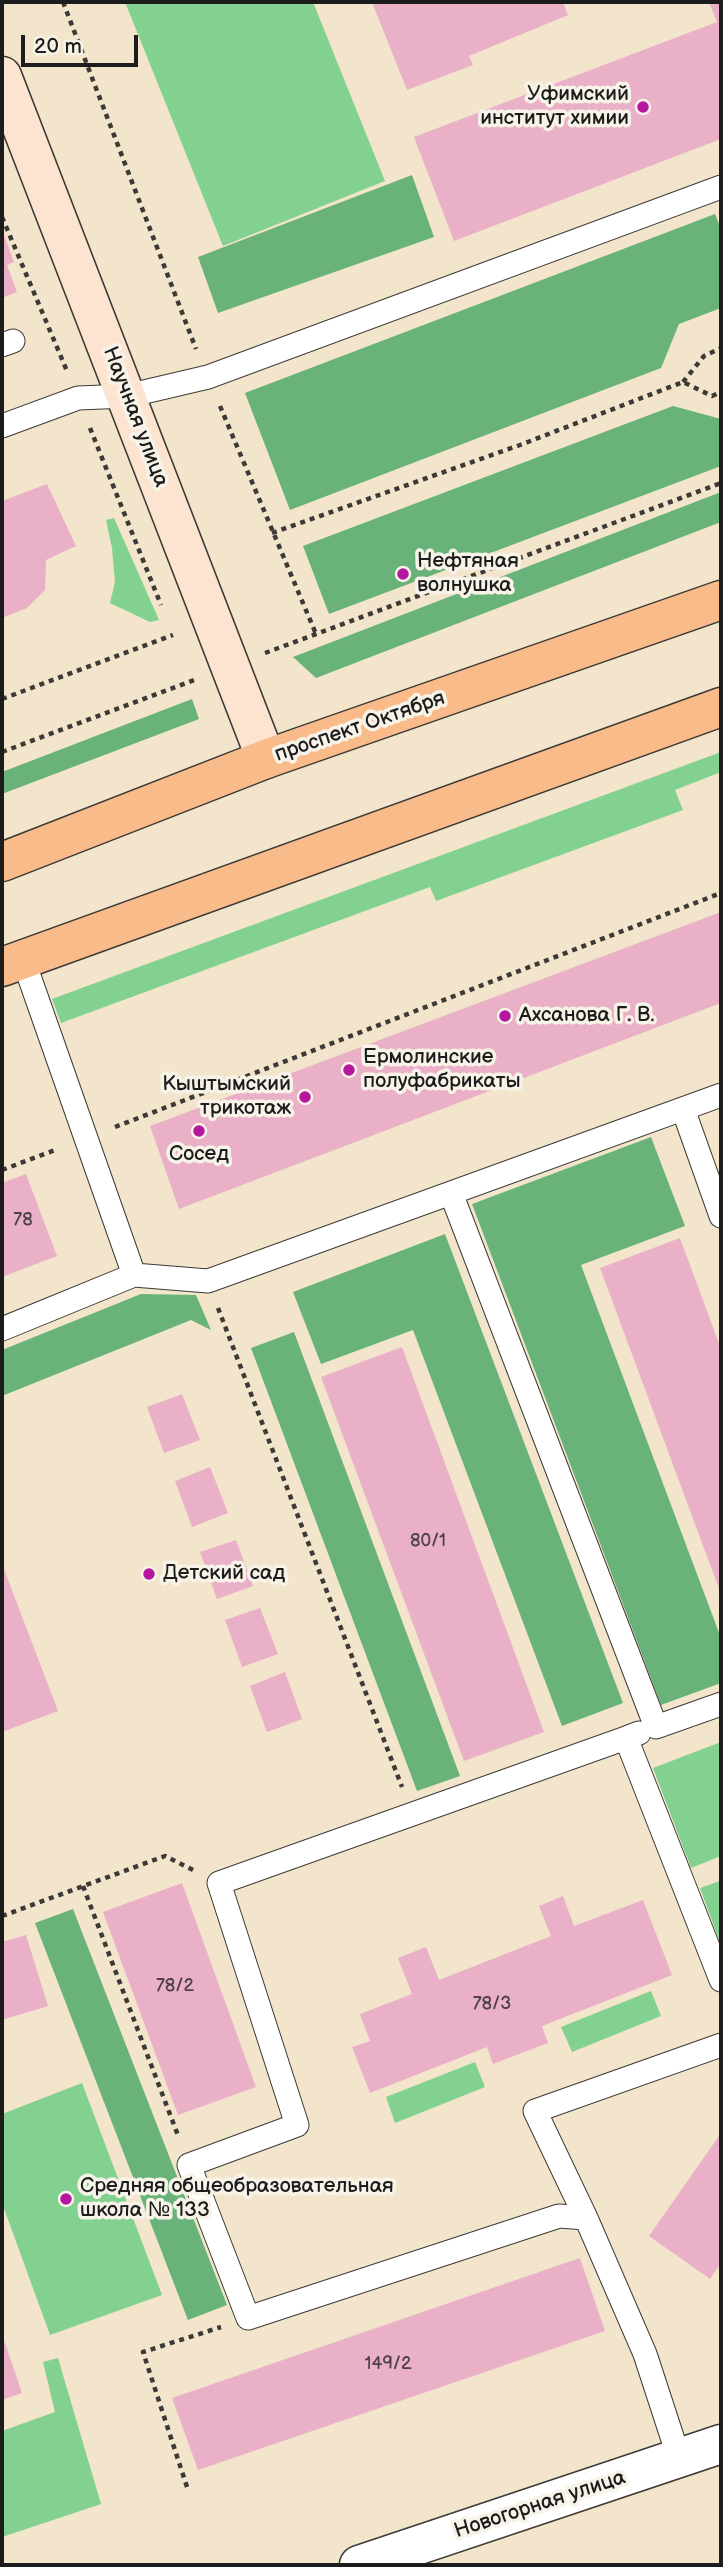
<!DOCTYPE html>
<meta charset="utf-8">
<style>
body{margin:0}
#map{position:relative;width:723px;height:2567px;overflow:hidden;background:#f2e5cb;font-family:"Balsamiq Sans",sans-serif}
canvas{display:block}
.frame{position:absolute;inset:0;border:4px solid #1c1c1c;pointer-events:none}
.scale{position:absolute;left:21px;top:35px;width:117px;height:32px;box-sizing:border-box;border:4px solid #1c1c1c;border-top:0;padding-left:9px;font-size:21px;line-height:24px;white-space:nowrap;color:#1c1c1c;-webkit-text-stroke:5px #f7f3e8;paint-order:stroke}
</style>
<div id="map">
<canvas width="723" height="2567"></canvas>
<div class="frame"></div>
<div class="scale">20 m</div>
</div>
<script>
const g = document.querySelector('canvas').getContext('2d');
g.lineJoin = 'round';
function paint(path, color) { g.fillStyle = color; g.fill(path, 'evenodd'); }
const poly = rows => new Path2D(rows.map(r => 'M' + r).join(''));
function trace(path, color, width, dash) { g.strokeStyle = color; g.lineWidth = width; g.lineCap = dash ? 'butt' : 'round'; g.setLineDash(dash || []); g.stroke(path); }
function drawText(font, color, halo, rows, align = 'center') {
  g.font = font + ' "Balsamiq Sans",sans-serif'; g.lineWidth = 7; g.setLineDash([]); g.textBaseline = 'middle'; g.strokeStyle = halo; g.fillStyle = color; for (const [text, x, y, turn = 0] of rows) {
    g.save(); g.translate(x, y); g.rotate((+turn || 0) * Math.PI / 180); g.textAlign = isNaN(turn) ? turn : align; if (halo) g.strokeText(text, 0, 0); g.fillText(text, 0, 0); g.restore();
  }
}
const green = poly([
 [125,2,313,2,385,181,223,246],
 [114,518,159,620,150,622,110,603,115,582,112,548,106,520],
 [721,752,721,772,675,790,683,810,436,901,430,887,61,1023,52,999],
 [721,1742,721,1856,691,1868,653,1768],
 [720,1881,721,1883,721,1945,700,1888],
 [651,1991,661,2016,572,2052,561,2027],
 [475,2062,485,2087,395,2123,386,2097],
 [82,2083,162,2295,50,2335,2,2203,2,2114],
 [58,2358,101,2504,2,2537,2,2431,55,2412,43,2362]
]);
const forest = poly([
 [412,175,434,237,218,313,198,257],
 [715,214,721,229,721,308,679,324,661,368,290,510,245,393],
 [673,406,721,419,721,466,329,614,303,546],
 [721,492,721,522,316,678,293,657],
 [192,699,199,719,2,794,2,772],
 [651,1137,685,1226,581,1265,721,1638,721,1683,661,1705,472,1204],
 [445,1234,623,1703,562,1726,413,1330,321,1364,293,1292],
 [141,1294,196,1295,211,1330,191,1320,2,1396,2,1350],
 [294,1332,460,1776,417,1791,251,1348],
 [73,1909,227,2305,188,2320,35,1923]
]);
const building = poly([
 [372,2,448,2,449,4,455,2,563,2,568,15,469,56,473,65,407,90],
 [709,2,721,2,721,139,454,241,414,137,717,22],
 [2,230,14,262,7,265,17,292,2,298],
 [47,484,76,546,46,560,45,590,27,608,2,618,2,501],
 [721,912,721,1003,179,1209,150,1126],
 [26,1174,57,1256,2,1277,2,1183],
 [680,1238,721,1349,721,1594,600,1268],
 [402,1347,544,1732,464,1761,321,1377],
 [182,1394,200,1440,164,1453,147,1407],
 [210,1467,228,1513,192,1527,175,1481],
 [236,1540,253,1586,217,1599,200,1552],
 [2,1564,58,1711,2,1732],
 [260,1608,278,1654,242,1667,225,1620],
 [285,1672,302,1719,267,1732,250,1686],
 [182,1883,256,2087,178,2115,103,1912],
 [563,1896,574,1926,643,1900,672,1975,542,2026,548,2043,493,2064,487,2047,370,2093,352,2047,370,2041,360,2014,412,1994,398,1958,426,1947,439,1980,551,1936,539,1906],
 [26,1935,48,2006,2,2020,2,1942],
 [721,2133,721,2263,710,2279,649,2236],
 [580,2258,605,2331,198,2470,172,2398],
 [2,2334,22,2393,2,2400]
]);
const path = poly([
 [63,2,196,349],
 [2,217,67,371],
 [683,382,704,356,721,348],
 [220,406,316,634],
 [90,428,161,605],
 [272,533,520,445,683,382,712,396,721,392],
 [265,653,721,483],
 [2,699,173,635],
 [2,752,194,680],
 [115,1127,721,893],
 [2,1170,58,1149],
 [218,1308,402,1787],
 [83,1886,179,2138],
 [2,1916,165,1856,193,1870],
 [187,2487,143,2352,221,2327]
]);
const lane = poly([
 [2,345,13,341],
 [2,426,78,398,127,396,208,377,721,187],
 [23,959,134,1275,208,1281,451,1193,656,1727,721,1704],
 [683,1109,721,1216],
 [451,1193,721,1095],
 [2,1329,134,1275],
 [639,1733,626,1738,721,1980],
 [626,1738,219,1883,297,2125,189,2165,248,2318,559,2216,586,2218,645,2354,679,2458],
 [586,2218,535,2111,721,2045]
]);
const street = poly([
 [359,2565,721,2444]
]);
const secondary = poly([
 [2,76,266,759]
]);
const primary = poly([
 [2,862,266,759,721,600],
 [2,967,721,707]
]);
const markers = [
 [643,107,7,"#b5179e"],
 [403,574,7,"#b5179e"],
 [505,1016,7,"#b5179e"],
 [349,1070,7,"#b5179e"],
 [305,1097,7,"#b5179e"],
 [199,1131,7,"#b5179e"],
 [149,1574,7,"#b5179e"],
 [66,2199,7,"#b5179e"]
];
const numberNames = [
 ["78",23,1220],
 ["80/1",428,1541],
 ["78/2",175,1986],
 ["78/3",492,2004],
 ["149/2",388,2364]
];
const poiNames = [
 ["Уфимский",629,95,"right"],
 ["институт химии",629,119,"right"],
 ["Нефтяная",417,562],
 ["волнушка",417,586],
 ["Ахсанова Г. В.",519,1016],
 ["Ермолинские",363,1058],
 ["полуфабрикаты",363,1082],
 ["Кыштымский",291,1085,"right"],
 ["трикотаж",291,1109,"right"],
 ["Сосед",199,1155,"center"],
 ["Детский сад",163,1574],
 ["Средняя общеобразовательная",80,2187],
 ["школа № 133",80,2211]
];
const streetNames = [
 ["Научная улица",135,417,69],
 ["проспект Октября",360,727,-19],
 ["Новогорная улица",540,2505,-18]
];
paint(green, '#82d190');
paint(forest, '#69b37a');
paint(building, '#e9b0c7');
trace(lane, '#3c3a36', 25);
trace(street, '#3c3a36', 41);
trace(secondary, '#3c3a36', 41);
trace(primary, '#3c3a36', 41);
trace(path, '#3c3a36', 4.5, [5, 5]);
trace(lane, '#fff', 23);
trace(street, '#fff', 38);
trace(secondary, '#fde4d1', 38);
trace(primary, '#fabb8b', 38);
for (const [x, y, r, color] of markers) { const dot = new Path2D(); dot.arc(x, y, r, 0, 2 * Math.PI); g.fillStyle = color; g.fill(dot); trace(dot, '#f7f3e8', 2.5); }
drawText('18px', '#4f4147', null, numberNames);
drawText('21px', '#1c1c1c', '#f7f3e8', poiNames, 'left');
drawText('21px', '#1c1c1c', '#f7f3e8', streetNames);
</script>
